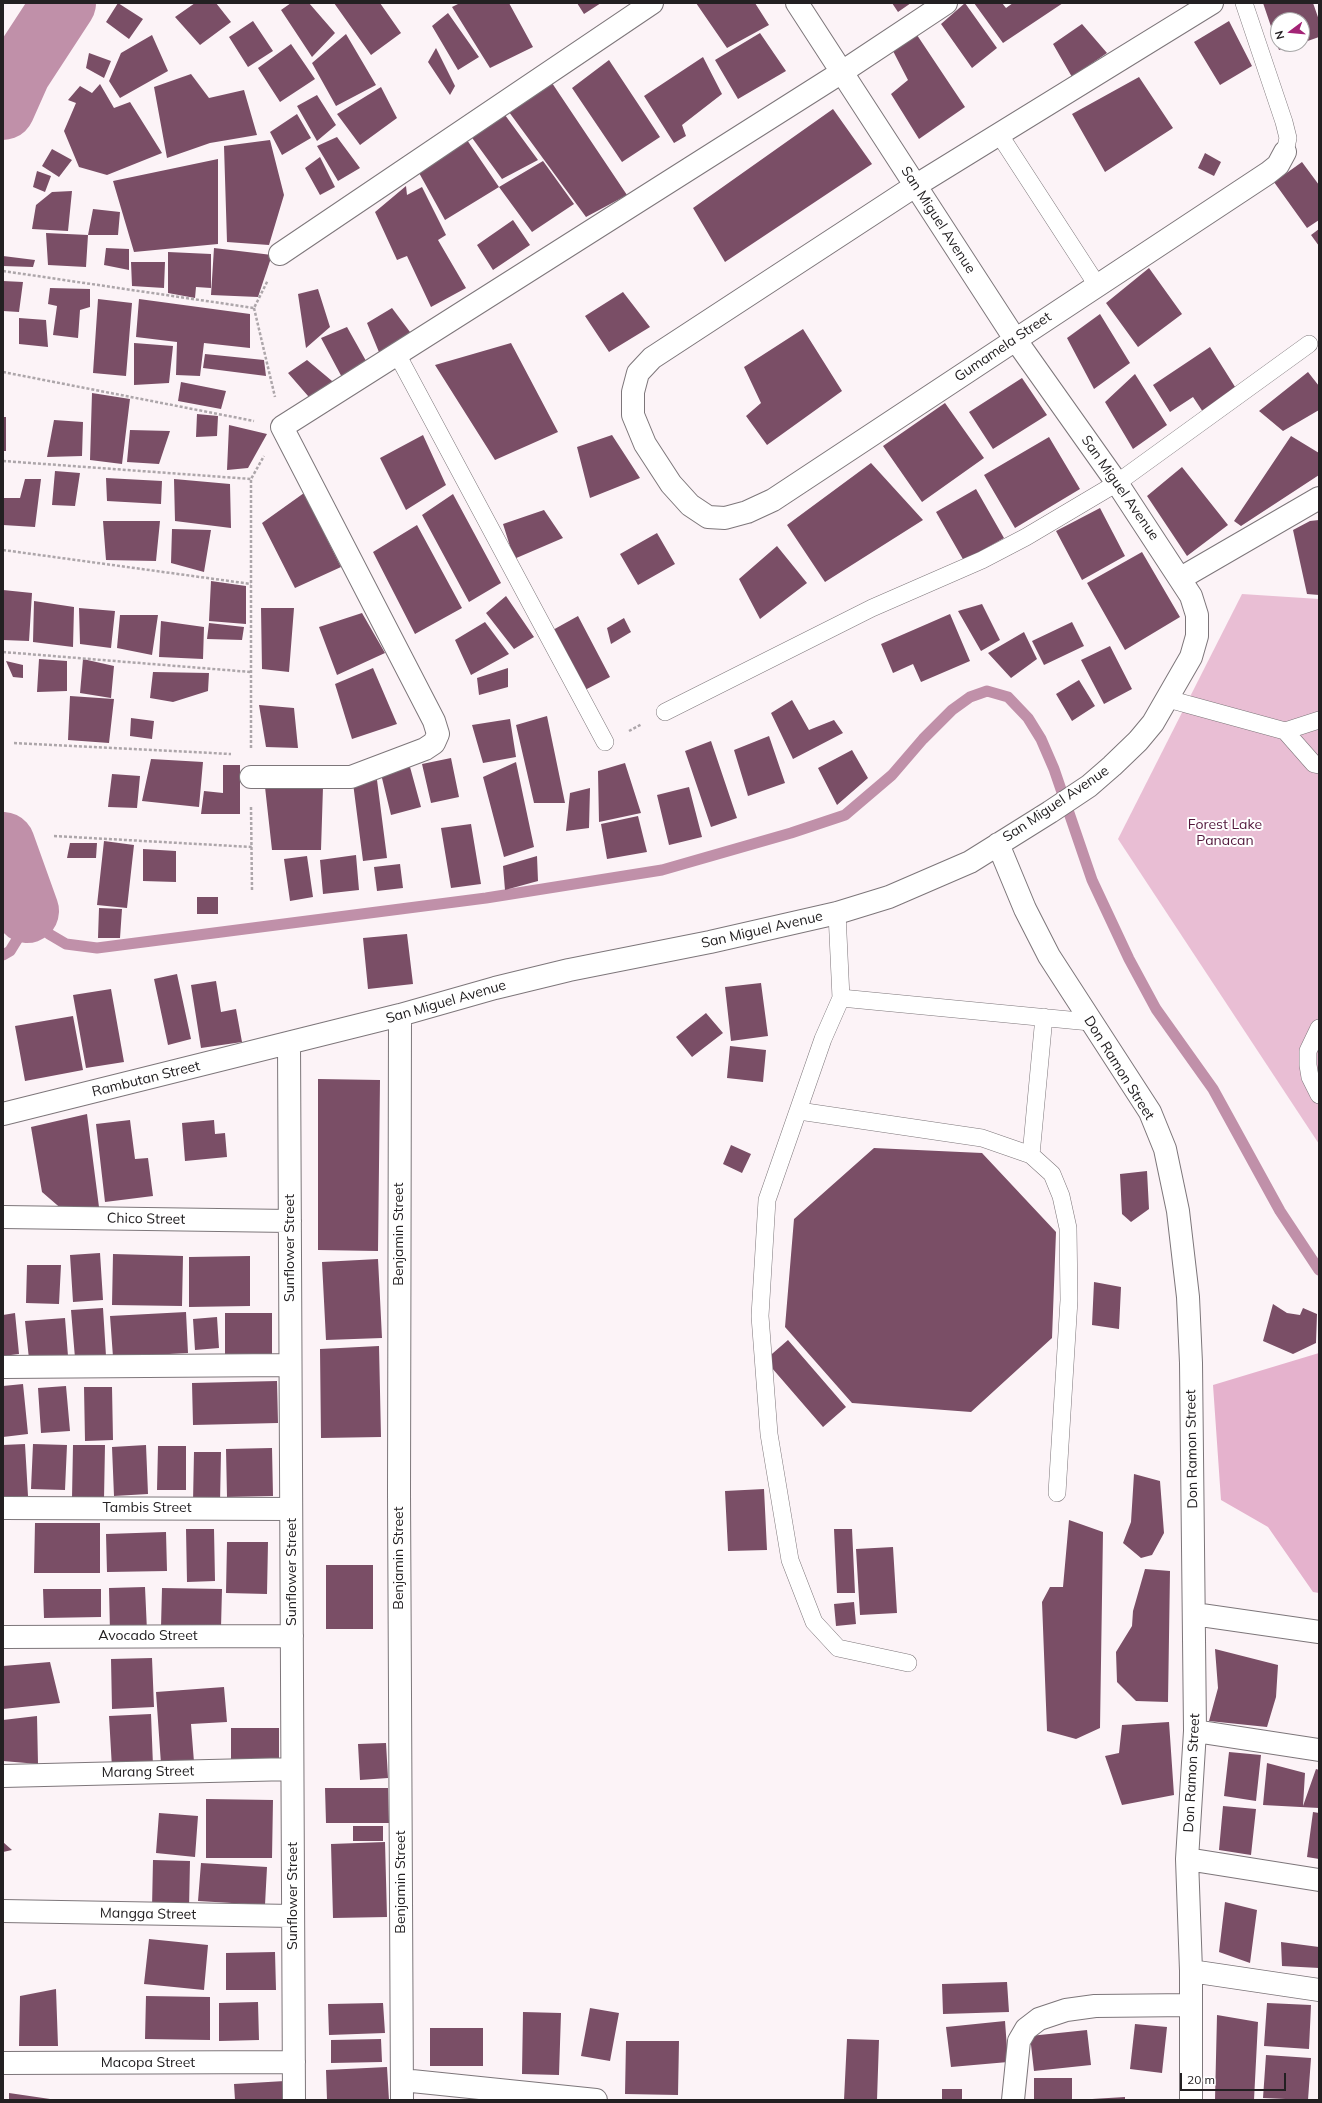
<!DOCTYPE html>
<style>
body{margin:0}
#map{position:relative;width:1322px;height:2103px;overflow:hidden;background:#fcf3f7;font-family:Mulish,sans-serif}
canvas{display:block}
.frame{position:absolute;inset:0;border:4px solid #232022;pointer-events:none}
.north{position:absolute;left:1270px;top:12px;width:40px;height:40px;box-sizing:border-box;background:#fff;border:1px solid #a7a6a7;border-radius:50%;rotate:254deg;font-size:11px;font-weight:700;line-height:16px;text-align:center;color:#232022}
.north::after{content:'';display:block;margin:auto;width:14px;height:18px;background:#a32476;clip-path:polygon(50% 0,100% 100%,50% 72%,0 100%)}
.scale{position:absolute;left:1180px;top:2073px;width:106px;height:18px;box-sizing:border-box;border:2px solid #232022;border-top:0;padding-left:5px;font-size:12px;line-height:14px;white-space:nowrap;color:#232022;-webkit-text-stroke:3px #fff;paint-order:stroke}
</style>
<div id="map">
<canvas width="1322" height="2103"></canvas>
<div class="frame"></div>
<div class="north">N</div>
<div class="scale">20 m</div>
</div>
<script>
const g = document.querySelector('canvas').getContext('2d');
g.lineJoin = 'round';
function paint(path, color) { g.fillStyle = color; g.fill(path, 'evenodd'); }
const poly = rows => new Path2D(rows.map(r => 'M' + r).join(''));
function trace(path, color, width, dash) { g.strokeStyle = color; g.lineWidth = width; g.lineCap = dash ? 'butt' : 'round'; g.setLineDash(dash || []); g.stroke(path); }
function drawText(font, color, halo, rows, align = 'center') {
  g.font = font + ' Mulish,sans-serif'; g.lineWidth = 4; g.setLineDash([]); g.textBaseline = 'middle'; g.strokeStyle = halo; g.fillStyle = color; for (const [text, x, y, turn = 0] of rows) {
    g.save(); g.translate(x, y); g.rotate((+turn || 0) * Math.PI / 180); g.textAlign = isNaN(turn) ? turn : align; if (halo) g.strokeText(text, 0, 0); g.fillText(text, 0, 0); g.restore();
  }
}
const green = poly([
 [1242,594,1319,599,1319,1144,1118,839]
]);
const forest = poly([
 [1319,1353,1319,1593,1313,1592,1268,1527,1221,1500,1213,1385]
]);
const stream = poly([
 [3,955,10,951,18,938,27,911,49,934,66,944,97,948,486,898,662,870,791,833,845,815,892,775,923,739,952,710,970,697,987,691,1008,697,1028,718,1041,739,1054,769,1092,880,1129,959,1156,1009,1213,1089,1280,1211,1319,1270]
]);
const river = poly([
 [3,108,19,72,64,3],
 [3,844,27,911]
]);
const building = poly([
 [118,3,143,19,129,39,106,22],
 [195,3,216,3,231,22,200,45,175,17],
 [291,3,309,3,335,33,312,57,281,10],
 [334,3,380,3,401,33,371,55],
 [460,3,509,3,533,47,490,68,452,7],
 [577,3,601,3,584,14],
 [696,3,755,3,769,25,727,48],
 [892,3,911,3,898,12],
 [965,3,997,48,972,68,941,24],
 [974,3,1002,3,1006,8,1013,3,1063,3,1003,43],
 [1263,3,1313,3,1319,20,1319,37,1302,43,1302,20,1278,20,1278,44,1297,44,1279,50],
 [448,13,479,57,458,70,432,26],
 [253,21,273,51,248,67,229,37],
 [1229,21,1252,66,1220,85,1194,42],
 [1082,24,1107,53,1072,77,1053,44],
 [760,33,786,71,738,99,715,60],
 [346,34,376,85,336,106,312,63],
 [152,35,168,71,120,98,109,81,121,53],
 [917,35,965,107,919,139,891,94,908,80,893,51],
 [291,44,315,79,280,102,258,68],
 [436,48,455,86,450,95,428,62],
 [89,53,111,61,104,78,86,68],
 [703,57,722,94,682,125,686,136,674,143,644,96],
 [609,60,660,137,622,162,572,88],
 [191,74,209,98,244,90,257,135,210,143,167,158,154,87],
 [1139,77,1173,128,1105,172,1072,114],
 [550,80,627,195,586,217,509,112],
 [100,84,114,108,130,102,162,153,107,175,79,167,64,131,76,103,68,100,80,86,92,93],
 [381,87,397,118,360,145,337,114],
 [317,95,336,125,317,141,297,106],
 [833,109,872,164,725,262,693,208],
 [297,114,311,138,282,155,270,132],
 [505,115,538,160,502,179,470,135],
 [337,137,360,168,338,181,317,146],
 [270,140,284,195,269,245,227,242,224,146],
 [467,140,499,187,445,220,418,171],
 [52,149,72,160,59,177,42,166],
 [1205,153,1221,162,1214,176,1198,168],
 [320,157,335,187,320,195,305,168],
 [218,159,218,244,134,252,113,181],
 [543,161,574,204,532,232,499,187],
 [1302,162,1319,185,1319,220,1307,228,1274,182],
 [37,171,51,176,45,192,33,187],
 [406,186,407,195,422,187,446,235,438,240,466,288,431,307,407,256,397,260,375,212],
 [72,191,68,231,32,229,36,205,52,192],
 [93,209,120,212,118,235,88,235],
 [513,220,530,245,493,270,477,245],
 [1319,229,1319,246,1311,235],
 [46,233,88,235,86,267,48,265],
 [106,248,129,249,129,270,104,265],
 [214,248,272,255,258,297,211,295],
 [168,252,211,254,211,288,196,287,195,298,168,293],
 [3,256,35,260,33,267,3,266],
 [131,262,165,262,164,288,132,286],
 [1149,268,1182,314,1138,347,1106,303],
 [3,281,23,282,19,312,3,311],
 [50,288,90,289,90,307,80,310,78,338,53,335,57,306,48,304],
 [318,289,330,327,306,348,298,294],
 [623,292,650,327,609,352,585,316],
 [98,299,132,303,126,376,93,373],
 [139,299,250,314,250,348,204,343,200,376,176,375,177,342,136,337],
 [392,308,413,336,381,357,367,323],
 [1100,314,1130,363,1094,389,1067,338],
 [19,318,46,320,48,347,19,344],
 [347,327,370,368,345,383,321,338],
 [803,329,842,391,767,445,746,416,761,403,744,367],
 [134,343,173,346,169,383,134,385],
 [511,343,558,432,495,460,435,365],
 [1210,347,1237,390,1203,412,1193,397,1170,412,1153,385],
 [205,354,264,360,266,376,203,368],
 [307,360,338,386,315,404,288,373],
 [1308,372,1319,386,1319,410,1283,431,1259,411],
 [1135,374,1167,425,1133,449,1105,402],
 [1022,378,1047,415,993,449,969,412],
 [181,382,226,391,221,409,178,401],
 [92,393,130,399,122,464,90,460],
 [945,403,984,458,922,502,883,446],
 [197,414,218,416,217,436,196,437],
 [3,417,6,417,6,451,3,451],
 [54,420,83,422,82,456,47,457],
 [229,425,267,434,248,468,227,470],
 [130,430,170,431,159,464,127,462],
 [423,435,446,485,406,510,380,458],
 [612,435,640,478,590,498,577,447],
 [1291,436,1319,453,1319,475,1241,526,1234,521],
 [1049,437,1080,489,1015,528,984,475],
 [871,463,923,520,825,582,787,525],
 [1182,467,1228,525,1187,556,1147,496],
 [55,471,80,473,75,506,52,505],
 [106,478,162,481,161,504,107,501],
 [25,479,41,479,35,527,3,525,3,498,20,498],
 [174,479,230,484,231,528,175,521],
 [976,489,1004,538,964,561,936,512],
 [304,493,341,567,295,588,262,523],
 [453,494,501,583,469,602,422,515],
 [1100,508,1125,556,1082,580,1056,531],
 [544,510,563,538,514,559,503,524],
 [1319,520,1319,595,1307,594,1293,530,1310,521],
 [103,521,160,521,156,561,106,560],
 [417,525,462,608,415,634,373,552],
 [172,529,211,530,204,572,171,563],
 [657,533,675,564,638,585,620,554],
 [777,546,807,583,760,619,739,579],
 [1142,552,1180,617,1125,650,1087,583],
 [211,581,246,586,246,624,209,621],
 [3,590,32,593,29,641,3,640],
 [506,596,534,637,514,649,486,613],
 [34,601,74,607,73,647,33,642],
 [982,604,1000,640,981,651,958,611],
 [79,608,115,611,111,648,80,644],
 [261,608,294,608,289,672,262,669],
 [362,613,385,653,337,675,319,627],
 [950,614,970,661,921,682,913,664,893,673,881,644],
 [120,615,158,615,152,655,117,648],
 [578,616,610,677,583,691,551,631],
 [624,618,631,632,611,644,607,628],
 [161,621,204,627,203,659,159,657],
 [485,622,509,654,471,675,455,640],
 [1072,622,1084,646,1044,665,1032,641],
 [209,623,244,627,242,640,207,639],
 [1024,632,1037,659,1011,678,988,653],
 [1110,646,1132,689,1104,704,1081,660],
 [39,659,67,661,67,691,37,692],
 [83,659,114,666,111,698,80,693],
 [6,661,23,665,23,678,13,677],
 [373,668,397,724,352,739,335,684],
 [508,668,508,687,479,695,477,678],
 [153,672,209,673,208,691,173,702,150,698],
 [1079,680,1095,706,1072,721,1056,694],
 [70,696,114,699,109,743,68,740],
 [792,700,809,730,834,720,843,733,793,759,771,713],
 [259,705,294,708,298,748,266,747],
 [547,716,565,803,534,803,516,725],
 [131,718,154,721,152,739,130,736],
 [510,719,516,757,483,763,472,725],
 [769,736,785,783,748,796,734,750],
 [711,741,737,818,711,827,685,751],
 [852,750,868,778,837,805,818,768],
 [451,758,459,797,431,803,422,764],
 [151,759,203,762,199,807,142,801],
 [516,762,534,847,504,857,483,777],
 [625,763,641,813,599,822,598,771],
 [223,765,240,765,240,814,201,814,204,791,223,793],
 [410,767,421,807,391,815,381,774],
 [112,774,140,776,137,808,108,807],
 [377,780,387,858,363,861,353,783],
 [265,787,323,787,321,850,272,850],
 [689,787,702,837,669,845,657,795],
 [590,788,589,828,566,831,570,793],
 [638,816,647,852,607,859,601,824],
 [471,824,481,884,451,888,441,828],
 [104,841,134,845,127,908,97,905],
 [70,843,97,843,96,858,67,858],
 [143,849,176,851,176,882,143,881],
 [356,855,359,890,323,894,320,860],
 [307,856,313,897,290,901,284,859],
 [537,856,538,881,505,890,503,866],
 [400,864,403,888,377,891,374,867],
 [197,897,218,897,218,914,197,914],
 [99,908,122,909,120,938,98,938],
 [407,934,413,984,368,989,363,938],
 [177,974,191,1039,168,1045,154,979],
 [216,981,221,1012,236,1009,242,1042,201,1048,191,985],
 [761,983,768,1036,731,1041,725,987],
 [111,989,124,1062,86,1068,73,995],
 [706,1013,723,1033,692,1057,676,1037],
 [73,1016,83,1070,25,1081,15,1026],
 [730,1046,766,1050,763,1082,727,1078],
 [318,1079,380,1080,378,1251,318,1250],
 [87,1114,99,1207,64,1211,42,1192,31,1127],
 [130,1120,135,1159,148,1158,153,1196,105,1202,96,1124],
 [214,1120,215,1134,225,1133,227,1157,185,1161,182,1123],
 [731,1145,751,1154,742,1173,723,1164],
 [874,1148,982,1153,1056,1232,1052,1338,971,1412,852,1403,785,1327,794,1219],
 [1147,1171,1149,1209,1131,1222,1122,1214,1120,1174],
 [100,1253,103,1300,73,1302,70,1255],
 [113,1254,183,1256,182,1306,112,1305],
 [250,1256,250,1306,189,1307,189,1257],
 [378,1259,382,1338,326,1340,322,1262],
 [27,1265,61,1265,59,1304,26,1303],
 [1094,1282,1121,1287,1119,1329,1092,1325],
 [1273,1304,1287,1313,1300,1315,1303,1308,1317,1314,1316,1343,1293,1354,1263,1341],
 [103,1308,106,1356,75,1358,71,1310],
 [186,1312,188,1353,113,1357,110,1316],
 [15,1313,19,1354,3,1356,3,1315],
 [225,1313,272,1313,272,1359,225,1358],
 [217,1317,219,1348,195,1350,193,1319],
 [65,1318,68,1356,29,1359,25,1321],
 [788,1340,846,1407,823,1427,765,1360],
 [379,1346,381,1437,321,1438,320,1349],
 [277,1381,278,1423,193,1425,192,1383],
 [23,1384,28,1434,3,1437,3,1386],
 [66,1386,70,1431,41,1433,38,1388],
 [84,1387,112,1387,113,1440,85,1441],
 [25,1444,28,1496,3,1497,3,1445],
 [33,1444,67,1445,65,1490,31,1489],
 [73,1445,105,1445,104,1499,72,1498],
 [146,1445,148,1494,114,1496,112,1447],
 [158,1446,186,1446,186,1490,157,1490],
 [272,1448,273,1496,227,1497,226,1449],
 [194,1452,221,1452,220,1503,193,1502],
 [1134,1474,1160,1481,1164,1533,1152,1555,1141,1558,1123,1543,1131,1522],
 [764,1489,767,1550,728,1551,725,1491],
 [1069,1520,1103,1532,1100,1728,1076,1739,1047,1731,1042,1602,1050,1587,1063,1587],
 [35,1523,100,1523,100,1573,34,1573],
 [186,1529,214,1529,215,1581,187,1582],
 [834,1529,852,1529,855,1593,837,1593],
 [166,1532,167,1571,107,1572,106,1534],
 [227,1542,268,1542,267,1594,226,1593],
 [893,1547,897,1613,860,1615,856,1549],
 [326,1565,373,1565,373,1629,326,1629],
 [1145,1569,1170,1571,1168,1702,1136,1701,1117,1682,1116,1652,1132,1626,1133,1611],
 [145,1587,147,1631,110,1632,109,1588],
 [162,1588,222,1589,221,1628,161,1627],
 [43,1589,101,1589,101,1617,44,1618],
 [854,1602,856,1624,836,1626,834,1604],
 [1215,1649,1278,1665,1276,1697,1267,1727,1209,1721,1218,1688],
 [152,1658,154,1707,112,1709,111,1659],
 [50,1662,60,1703,3,1709,3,1666],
 [224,1687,227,1722,191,1724,194,1762,161,1764,156,1692],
 [151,1714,153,1766,112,1768,109,1716],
 [37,1716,38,1764,3,1761,3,1720],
 [1169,1722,1174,1795,1122,1805,1105,1756,1119,1753,1122,1725],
 [231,1728,279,1728,279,1762,231,1762],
 [386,1743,388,1778,360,1780,358,1744],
 [1229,1752,1261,1755,1256,1801,1224,1796],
 [1267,1763,1305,1773,1303,1806,1316,1769,1319,1770,1319,1808,1263,1805],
 [325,1788,388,1788,389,1823,326,1823],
 [206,1799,273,1800,272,1858,206,1858],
 [1223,1806,1256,1809,1251,1855,1219,1850],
 [1313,1812,1319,1813,1319,1859,1307,1857],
 [159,1813,198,1816,195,1857,156,1853],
 [353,1826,383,1826,383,1841,353,1841],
 [3,1842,12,1850,3,1852],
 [385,1842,387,1917,333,1918,331,1844],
 [153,1860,190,1861,189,1909,152,1908],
 [201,1863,267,1867,265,1905,198,1901],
 [1225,1902,1257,1910,1250,1963,1219,1952],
 [149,1939,208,1945,204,1990,144,1984],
 [1281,1942,1319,1947,1319,1968,1282,1966],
 [275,1952,276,1990,226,1990,226,1953],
 [1007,1982,1009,2012,943,2014,942,1984],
 [56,1989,58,2046,19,2046,20,1996],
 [146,1996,210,1997,210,2040,145,2039],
 [258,2002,259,2040,219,2041,219,2003],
 [383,2003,385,2033,329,2035,328,2004],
 [1267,2003,1311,2005,1309,2049,1264,2046],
 [590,2008,619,2013,610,2061,581,2056],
 [523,2012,561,2013,559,2075,522,2074],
 [1217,2015,1258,2022,1254,2100,1215,2100],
 [1005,2021,1008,2062,951,2067,946,2027],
 [1135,2024,1167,2027,1162,2073,1130,2069],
 [430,2028,483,2028,483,2066,430,2066],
 [1087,2030,1091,2065,1034,2071,1030,2036],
 [381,2039,382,2062,331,2063,331,2040],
 [847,2039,879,2040,877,2100,844,2100],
 [626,2041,679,2041,678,2095,625,2094],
 [1266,2055,1311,2058,1308,2100,1263,2098],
 [387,2067,389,2100,327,2100,326,2070],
 [1034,2078,1072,2078,1072,2100,1034,2100],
 [285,2081,287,2100,235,2100,234,2084],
 [942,2089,962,2089,962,2100,942,2100],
 [9,2093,50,2099,50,2100,9,2100],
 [1125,2097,1125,2100,1092,2100,1092,2099]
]);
const path = poly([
 [3,271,254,308,268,280],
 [254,308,275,397],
 [3,372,254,421],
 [3,461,251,479],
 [3,550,251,584],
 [3,652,251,672],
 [629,731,642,724],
 [14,743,231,754],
 [251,748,251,479,264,456],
 [251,807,252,891],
 [54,836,252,847]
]);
const service = poly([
 [1244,3,1284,122,1288,138,1285,152],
 [999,134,1097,285],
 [397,354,605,742],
 [1168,699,1285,731,1319,720],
 [665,712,872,608,982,560,1026,537,1117,483,1309,344],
 [1285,731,1314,764,1319,765],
 [837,913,841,998,823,1039,767,1200,760,1316,769,1434,790,1560,814,1622,838,1648,908,1663],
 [841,998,1090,1022],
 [1319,1028,1308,1051,1308,1065,1310,1077,1319,1095],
 [799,1111,982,1138,1031,1155,1052,1174,1061,1196,1068,1228,1069,1300,1057,1493],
 [1031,1155,1044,1017]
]);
const minor = poly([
 [1212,3,915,186,652,358,638,373,633,392,633,415,645,444,671,484,690,505,708,517,725,518,747,512,773,500,1268,173,1278,165,1285,152],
 [280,254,652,3],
 [1181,578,1319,498],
 [251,777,351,777,425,749,434,743,438,734,434,721,282,427,842,72,946,3],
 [998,844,1025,909,1049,956,1150,1112,1165,1149,1178,1211,1188,1297,1191,1363,1195,1731,1187,1859,1191,1971,1191,2100],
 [400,1015,399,1492,402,2100],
 [289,1043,294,2100],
 [3,1114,400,1015,495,988,569,970,710,942,837,913,889,897,970,862,1050,812,1089,786,1112,766,1138,741,1153,723,1191,657,1197,636,1197,615,1191,596,1117,483,1015,339,797,3],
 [3,1217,290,1221],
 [3,1367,290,1365],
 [3,1508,291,1509],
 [1194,1614,1319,1632],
 [3,1637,292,1636],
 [1195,1731,1319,1750],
 [3,1776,292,1769],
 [1187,1859,1319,1880],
 [3,1911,293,1916],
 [1191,1971,1319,1990],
 [3,2063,294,2062],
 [402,2080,596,2100],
 [1013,2100,1019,2041,1026,2029,1039,2019,1066,2010,1095,2006,1191,2005]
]);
const streetNames = [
 ["San Miguel Avenue",938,220,57],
 ["Gumamela Street",1003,347,-34],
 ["San Miguel Avenue",1120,488,55],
 ["San Miguel Avenue",1056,804,-34],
 ["San Miguel Avenue",762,930,-13],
 ["San Miguel Avenue",446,1002,-16],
 ["Don Ramon Street",1119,1068,58],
 ["Rambutan Street",146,1079,-14],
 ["Chico Street",146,1219,1],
 ["Benjamin Street",399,1234,-90],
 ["Sunflower Street",290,1248,-90],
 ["Don Ramon Street",1192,1449,-91],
 ["Tambis Street",147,1508],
 ["Benjamin Street",399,1558,-90],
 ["Sunflower Street",292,1572,-90],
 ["Avocado Street",148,1636],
 ["Marang Street",148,1772,-1],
 ["Don Ramon Street",1192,1773,-87],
 ["Benjamin Street",401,1882,-90],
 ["Sunflower Street",293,1896,-90],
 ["Mangga Street",148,1914,1],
 ["Macopa Street",148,2063]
];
const parkNames = [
 ["Forest Lake",1225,825],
 ["Panacan",1225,841]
];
paint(green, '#e9bed4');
paint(forest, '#e5b2cd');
trace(stream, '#c090a9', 11);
trace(river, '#c090a9', 64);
paint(building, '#7a4e66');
trace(service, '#7d767a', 18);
trace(minor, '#7d767a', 24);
trace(path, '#ada6aa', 2.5, [3, 2]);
trace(service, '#fff', 17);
trace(minor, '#fff', 22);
drawText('14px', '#232022', '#fff', streetNames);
drawText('14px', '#52173b', '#fff', parkNames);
</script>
